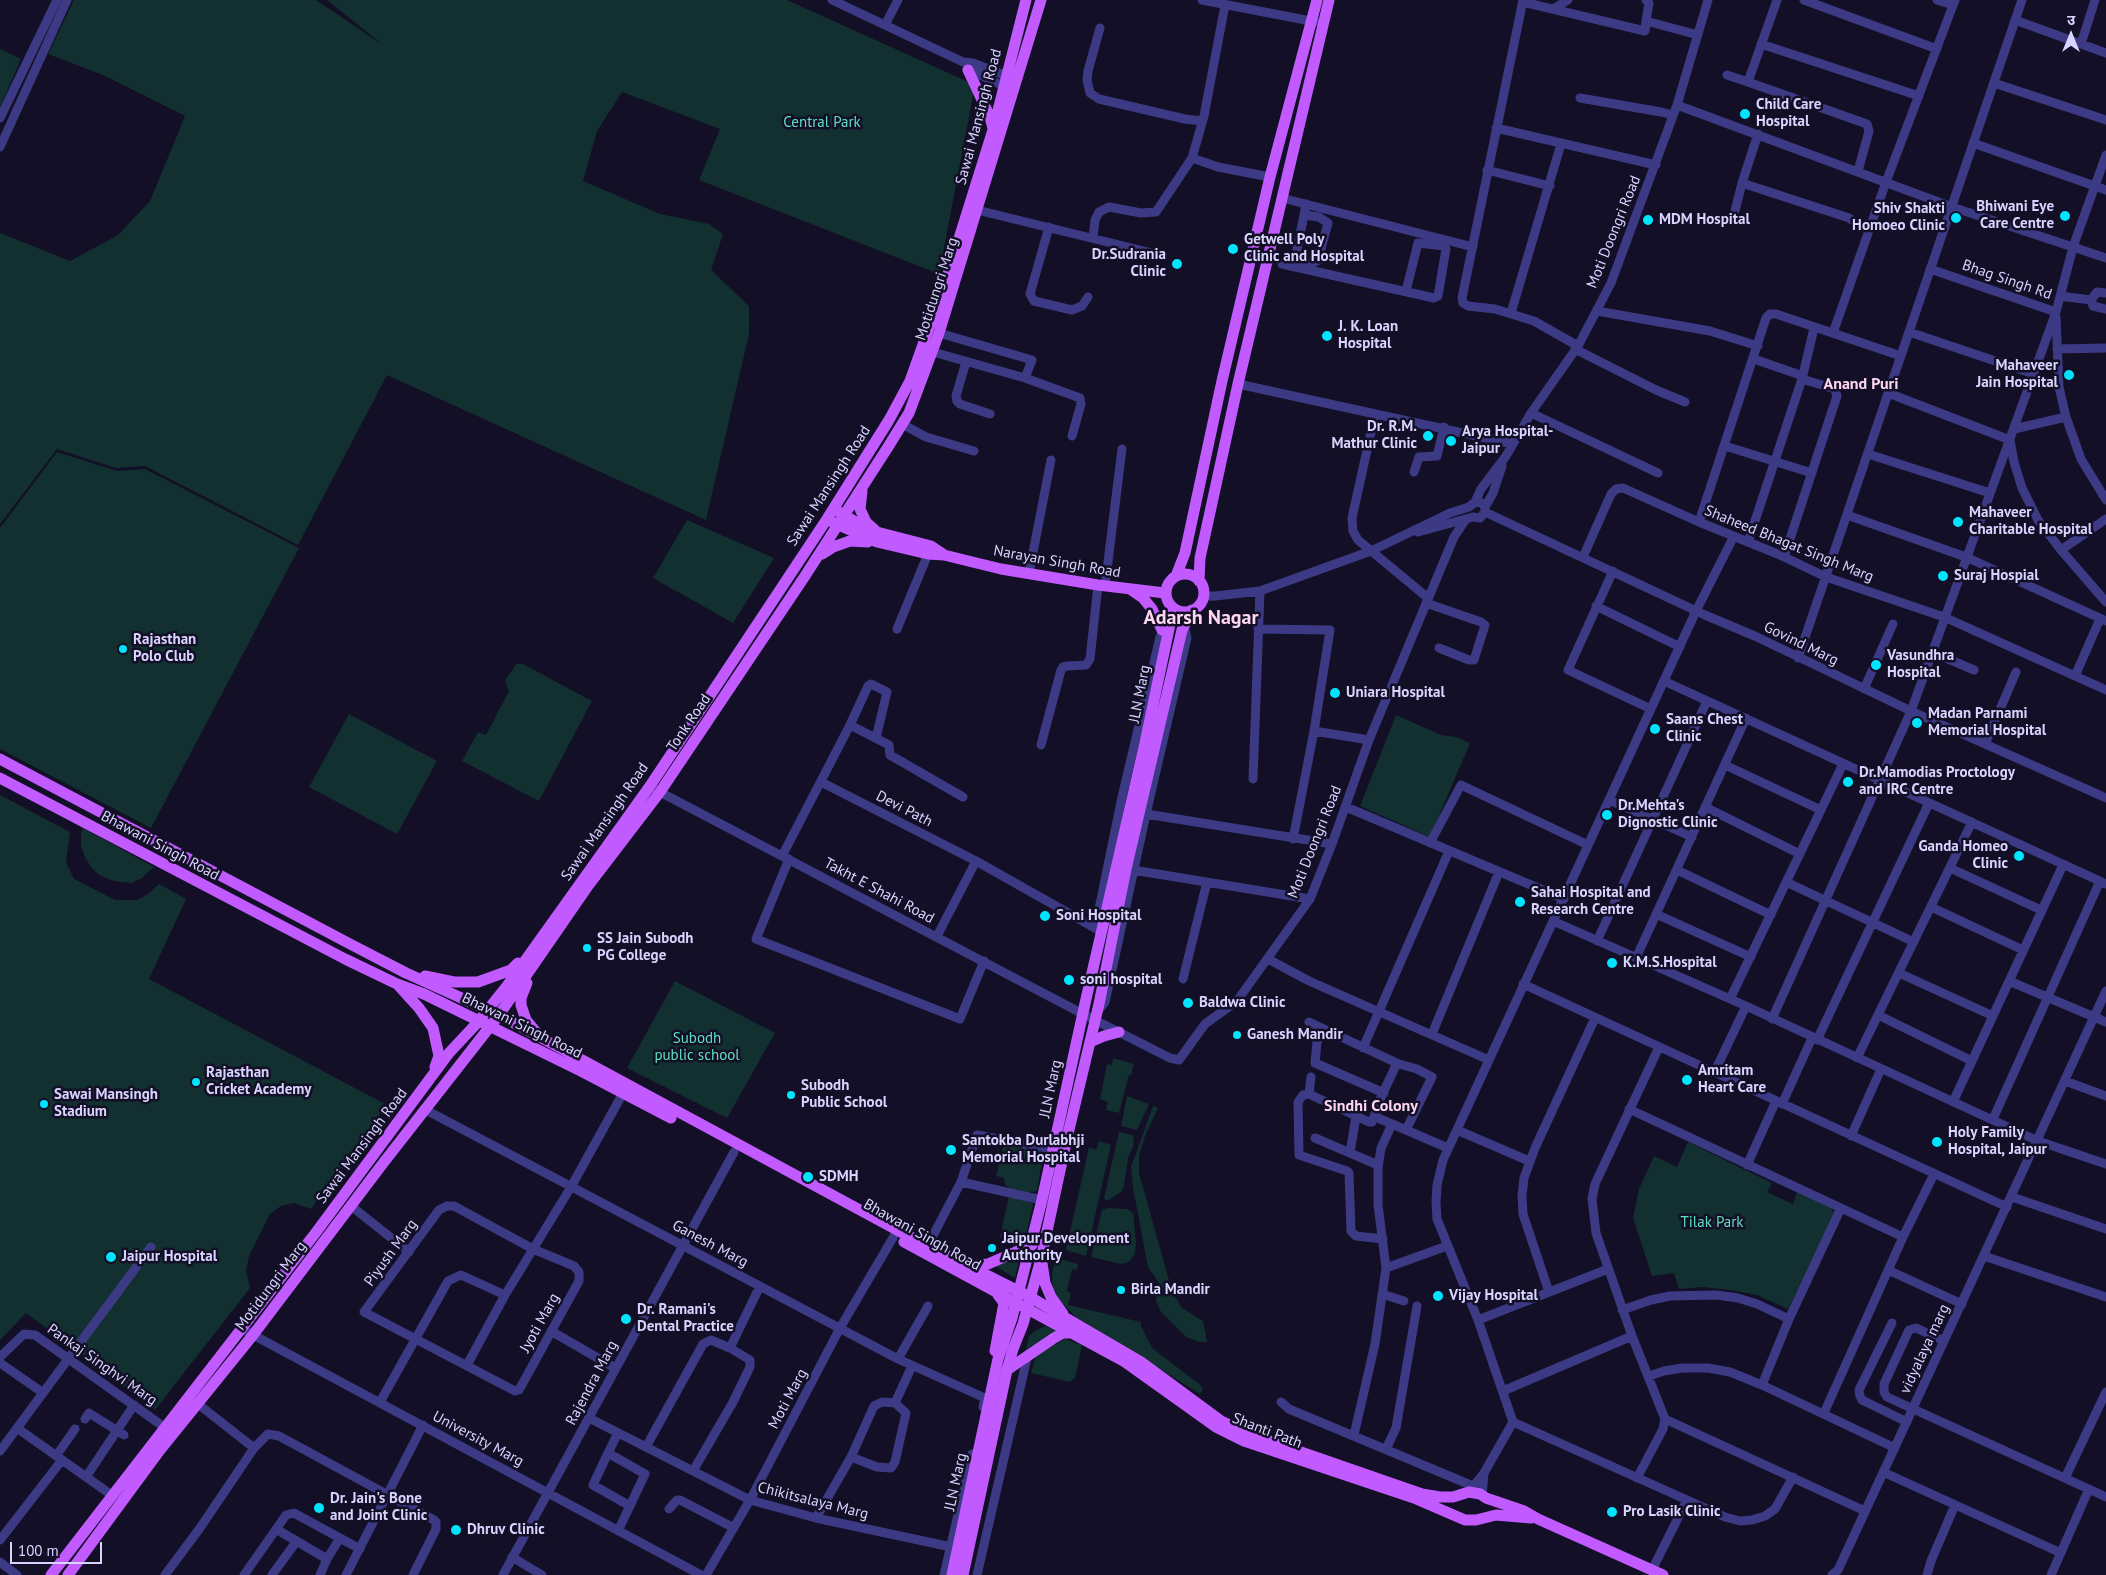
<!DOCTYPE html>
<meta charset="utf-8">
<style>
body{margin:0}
#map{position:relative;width:2106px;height:1575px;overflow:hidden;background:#130f26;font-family:"PT Sans","Noto Sans Devanagari",sans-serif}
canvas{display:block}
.north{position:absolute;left:2046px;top:10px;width:50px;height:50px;-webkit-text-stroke:4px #130f26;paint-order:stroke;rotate:0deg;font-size:14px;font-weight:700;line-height:20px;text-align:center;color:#d9d4ff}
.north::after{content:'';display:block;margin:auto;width:18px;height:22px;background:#d9d4ff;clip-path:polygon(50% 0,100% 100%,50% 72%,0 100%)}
.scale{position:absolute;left:10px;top:1542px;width:92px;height:22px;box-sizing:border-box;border:2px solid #d9d4ff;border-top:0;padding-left:6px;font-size:15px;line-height:18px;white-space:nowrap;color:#d9d4ff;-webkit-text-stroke:4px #130f26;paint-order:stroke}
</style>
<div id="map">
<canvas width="2106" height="1575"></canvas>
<div class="north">उ</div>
<div class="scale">100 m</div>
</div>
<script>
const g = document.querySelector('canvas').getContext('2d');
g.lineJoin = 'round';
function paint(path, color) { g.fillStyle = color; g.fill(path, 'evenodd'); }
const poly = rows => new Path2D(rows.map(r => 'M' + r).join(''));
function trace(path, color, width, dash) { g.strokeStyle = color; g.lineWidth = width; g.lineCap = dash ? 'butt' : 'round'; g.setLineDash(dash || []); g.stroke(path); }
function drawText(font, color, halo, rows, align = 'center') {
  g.font = font + ' "PT Sans",sans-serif'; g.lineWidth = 5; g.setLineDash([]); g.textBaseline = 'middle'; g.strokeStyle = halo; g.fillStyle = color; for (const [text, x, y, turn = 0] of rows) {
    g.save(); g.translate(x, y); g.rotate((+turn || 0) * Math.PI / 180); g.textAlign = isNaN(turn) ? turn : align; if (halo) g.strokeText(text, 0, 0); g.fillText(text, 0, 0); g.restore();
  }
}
const green = poly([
 [74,0,316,0,383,45,327,0,787,0,975,85,939,274,699,180,720,129,622,92,597,131,583,181,660,214,709,224,723,234,711,270,749,306,749,334,706,520,387,375,298,545,145,466,116,468,57,449,0,524,0,233,70,261,118,235,150,201,185,116,103,75,48,54],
 [0,49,21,59,0,107],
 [57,452,117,471,145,469,299,548,151,828,0,749,0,528],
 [687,520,774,558,733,623,653,578],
 [516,664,523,664,592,701,539,801,462,761,478,732,486,735,509,691,505,681],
 [349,714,437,761,397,834,309,787],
 [1396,715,1441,735,1456,737,1470,743,1430,837,1360,806],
 [0,795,70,832,66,862,74,879,115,900,137,900,148,894,159,884,186,899,149,979,387,1105,311,1209,294,1203,281,1206,270,1214,249,1256,246,1271,250,1288,155,1410,26,1313,0,1340],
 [83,828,154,867,142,878,132,883,114,881,99,875,91,867,85,857,81,846,81,834],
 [675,981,775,1033,727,1118,627,1068],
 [1113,1058,1134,1064,1131,1075,1129,1075,1119,1113,1106,1110,1108,1102,1100,1099,1107,1064,1112,1065],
 [1127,1096,1149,1104,1137,1130,1121,1126],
 [1153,1106,1158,1108,1145,1136,1139,1156,1139,1173,1172,1291,1182,1308,1203,1321,1207,1342,1200,1342,1186,1337,1161,1312,1156,1301,1159,1283,1148,1267,1133,1188,1131,1167],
 [1119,1132,1133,1135,1134,1144,1128,1158,1124,1186,1121,1192,1107,1201,1104,1198],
 [1099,1141,1111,1145,1086,1256,1066,1250,1089,1147,1096,1150],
 [1004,1142,1044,1150,1037,1191,1026,1193,1011,1189,1005,1185,1004,1178,996,1176],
 [1688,1142,1772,1183,1767,1192,1793,1204,1797,1192,1831,1208,1835,1214,1788,1309,1757,1295,1730,1290,1703,1287,1679,1289,1674,1273,1652,1276,1633,1218,1639,1189,1654,1156,1677,1167],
 [1009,1195,1026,1200,1033,1204,1026,1236,1024,1240,1012,1250,1014,1241,1000,1237],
 [1108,1208,1127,1209,1133,1213,1136,1242,1135,1253,1131,1260,1126,1263,1121,1264,1091,1257,1101,1213,1102,1210],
 [1021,1253,1015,1278,995,1266],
 [1060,1259,1078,1264,1077,1270,1072,1269,1067,1291,1071,1293,1068,1305,1141,1322,1141,1326,1152,1348,1199,1384,1203,1389,1200,1394,1076,1317,1060,1301,1053,1290,1052,1274,1055,1261,1059,1262],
 [1045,1326,1059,1331,1026,1350,1029,1336,1035,1331],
 [1065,1339,1082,1345,1075,1378,1070,1382,1031,1373,1036,1355]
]);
const minor = poly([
 [832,0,963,62,973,63,1012,78],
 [1202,0,1316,22],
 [1523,0,1462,298,1463,303,1468,306,1495,309,1534,321,1578,346],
 [1646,0,1649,3,1646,21],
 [1777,0,1748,82,1867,124,1869,131,1858,171],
 [1804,0,1937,49],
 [1937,0,1953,5],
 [1523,2,1645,31,1646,21,1698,35],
 [1225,5,1204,116,1192,158,1218,167,1270,177],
 [1553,9,1568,0],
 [2015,20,2106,53],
 [885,25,898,0],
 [1100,28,1088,71,1087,80,1090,93,1099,99,1185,119,1202,121],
 [1761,44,1919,96],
 [2081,44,2095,0],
 [967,69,1010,89],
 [1727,75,1748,82],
 [1994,83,2106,120],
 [1580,98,1661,112,1673,115],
 [1677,105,1952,207,2106,258],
 [0,118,57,0],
 [1496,128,1656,165],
 [1758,134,1742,183,1849,218,1857,224,1870,228],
 [1973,143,2106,190],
 [0,147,67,0],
 [1487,170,1550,186],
 [1282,198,1473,247],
 [977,210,1152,253],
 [1735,211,1742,183],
 [1304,215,1319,217,1328,223,1319,256,1317,261,1313,263,1303,261,1297,255,1297,249,1304,215,1305,210,1306,204],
 [1049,227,1030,294,1034,301,1072,310,1082,306,1088,297],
 [1093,238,1095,220,1099,212,1109,207,1141,213,1156,212,1192,158],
 [1282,264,1434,298,1438,296,1446,249,1444,246,1418,243,1406,291],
 [1930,269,2056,312],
 [2106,293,2097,292,2091,300,2093,306,2106,309],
 [2060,296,2091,300],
 [1597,311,1710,331,1758,346],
 [1511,313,1561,144],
 [2056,317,2059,387,2066,417,2081,459,2106,500],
 [1909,332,2034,374],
 [939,333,1032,360,1025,378],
 [1833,333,1886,182,1955,0],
 [1575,349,1656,390,1685,402],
 [2057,349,2106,348],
 [933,352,1025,378,1080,398,1081,404,1072,436],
 [1754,359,1803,376],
 [966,362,956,396,957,401,960,404,990,414],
 [1238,384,1513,444],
 [1888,393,2010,440,2014,462,2022,488,2038,520,2061,550,2106,602],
 [1531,413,1658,473],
 [1375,414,1352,518,1353,531,1358,540,1428,598],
 [902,424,926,437,974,451],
 [2014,429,2066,417],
 [1725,446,1812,473],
 [1868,454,1990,493],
 [1414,472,1419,457,1437,456,1444,427],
 [1475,502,1481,489,1506,456,1531,413,1578,346,1611,283,1677,105,1708,0],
 [1485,507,1493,493,1502,466],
 [1485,512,1705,615,1757,637,1911,711,2106,798],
 [1847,515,1966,557,2106,621],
 [1699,522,1766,318,1770,314,1776,314,1901,356],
 [1418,532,1473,517,1480,518,1485,512],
 [1748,542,1802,379,1814,328],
 [2061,550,2106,519],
 [1583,557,1611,494,1616,489,1623,488,1699,522,1780,555,1826,577,1944,617,2106,690],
 [1784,557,1837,396,1835,389,1802,379],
 [1613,571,1568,670,1651,709],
 [1029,573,1051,460],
 [1105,586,1122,449],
 [1203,596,1215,596,1260,591,1371,551,1450,513,1469,507,1475,502,1482,503,1485,507,1485,512],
 [1426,603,1481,622,1485,625,1474,660,1469,660,1439,648],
 [1596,606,1680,647],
 [897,629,928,554],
 [1258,629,1330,630,1314,731,1293,839],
 [1932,652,1974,670],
 [1798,658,2022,0],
 [2075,676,2100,619],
 [1664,681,2106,884],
 [1864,689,1893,624],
 [850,725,889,745,890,755,963,797],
 [1314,731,1369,740],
 [1985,744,2016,672],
 [1041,745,1061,670,1063,667,1068,666,1086,665,1090,659,1098,585],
 [1725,765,1821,810],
 [1253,779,1260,591],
 [821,782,976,861,1102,932],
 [656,790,1083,1014,1170,1058,1179,1060,1205,1024,1237,1001,1310,899,1332,844,1369,740,1454,537,1466,519],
 [1609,800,1692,837],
 [1346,807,1564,899],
 [1705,807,1800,854],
 [1140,813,1332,844],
 [1430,843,1461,785,1588,845],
 [782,856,850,725,868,686,871,684,887,692,876,738],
 [789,859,756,939,960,1019,984,961],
 [1950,868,2041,910],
 [1127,869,1310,899],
 [1677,870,1771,915],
 [1786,882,1914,942],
 [1931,907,2023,950],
 [1656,914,1751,957],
 [1553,921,1746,1006,2038,1141,2106,1164],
 [1102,932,1097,919,1122,797,1160,637,1165,627],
 [937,936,976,861],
 [1597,941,1707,701],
 [1636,958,1746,718],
 [1268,959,1309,981,1489,1060],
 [1899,973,1993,1016],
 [1183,979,1207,882],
 [2009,981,2106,1022],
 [1523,984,2007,1207],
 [1730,999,1843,764],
 [1098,1011,1105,1002,1146,814,1187,638,1184,626],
 [1878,1015,1972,1061],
 [1772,1019,1911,711,2056,312,2073,247,2106,155],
 [1309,1022,1399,1064,1417,1069,1432,1077,1406,1130],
 [1323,1029,1317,1042,1315,1063,1384,1093],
 [1432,1034,1499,872],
 [1817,1040,1929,803],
 [1363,1048,1449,851],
 [1857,1058,1972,822],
 [1397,1063,1376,1108,1375,1114,1378,1118,1448,1148],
 [1715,1071,1746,1006],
 [1311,1077,1309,1094,1303,1095,1298,1102,1299,1155,1347,1171,1349,1173,1351,1231,1356,1236,1383,1239],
 [2065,1081,2106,1096],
 [1309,1094,1369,1122,1372,1122,1375,1114],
 [1953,1102,2063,865],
 [1782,1104,1812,1038],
 [424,1109,898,1359,985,1398,983,1407],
 [1629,1109,1903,1237],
 [1993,1119,2100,881],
 [1457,1130,1529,1161],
 [1851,1136,1881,1069],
 [1315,1138,1378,1165],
 [1350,1153,1356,1116],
 [1747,1165,1776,1101],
 [961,1182,977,1135,1053,1149],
 [2012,1197,2106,1229],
 [351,1206,409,1252],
 [447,1206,454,1206,533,1249,574,1266,579,1272,579,1281,519,1390,515,1391,364,1312,439,1210,447,1206],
 [928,1245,961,1182,1042,1200],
 [1984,1256,2106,1297],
 [1386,1268,1447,1246],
 [1888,1270,1962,1304],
 [1549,1292,1523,1214,1522,1196,1524,1178,1535,1148,1595,1018],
 [1382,1294,1404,1301],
 [1622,1310,1651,1300,1670,1296,1716,1295,1738,1298,1757,1304,1789,1319],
 [1478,1320,1608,1269],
 [1892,1323,1859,1390,1860,1396,1862,1400,1907,1422],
 [242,1329,701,1575],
 [551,1331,615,1368],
 [1944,1341,1916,1328,1909,1330,1884,1384,1884,1392,1887,1397,2106,1497],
 [730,1348,760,1286],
 [0,1357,24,1334,35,1335,164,1427],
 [898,1359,928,1306],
 [0,1363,42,1392],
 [467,1365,505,1295,571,1187,623,1093],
 [1649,1376,1664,1371,1682,1368,1708,1368,1730,1372,1762,1385,1895,1448],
 [1762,1385,1789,1319,1841,1208],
 [1503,1391,1632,1336],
 [380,1402,448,1281,461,1275,505,1295],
 [1281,1402,1289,1409,1473,1486],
 [895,1403,912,1366],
 [198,1404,254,1448],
 [1824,1413,1903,1237,1934,1174],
 [589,1418,750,1500,816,1518,956,1548],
 [85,1419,89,1413,124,1435],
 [1665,1419,1865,1511],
 [1513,1422,1725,1517,1740,1521,1752,1520,1765,1516,1775,1509,1793,1477],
 [17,1428,113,1496],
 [1354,1435,1375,1344,1386,1268,1378,1205,1378,1168,1381,1148,1392,1124],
 [646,1447,703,1344,711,1340,730,1348,750,1360,750,1367,733,1402,693,1471],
 [1386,1449,1396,1428,1417,1306],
 [0,1451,151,1247],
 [608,1453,618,1433],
 [56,1456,75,1429],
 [1883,1472,2061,1553],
 [1484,1473,1513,1422,1478,1320,1437,1219,1436,1202,1437,1185,1443,1160,1696,611,1734,536],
 [86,1477,134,1405],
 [1637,1478,1663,1429,1665,1419,1632,1336,1596,1233,1592,1199,1595,1184,1659,1047],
 [2065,1478,2106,1392],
 [1470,1490,1484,1473,1482,1495],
 [669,1509,677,1500,680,1500,734,1528],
 [816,1518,851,1457,874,1406,882,1402,895,1403,906,1413,895,1462,891,1468,877,1467,851,1457],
 [276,1529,327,1559,320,1575],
 [618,1531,645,1474,608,1453,593,1485,630,1506],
 [0,1540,62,1460],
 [512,1557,542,1575],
 [327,1559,340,1538],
 [0,1562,17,1575],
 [1652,1570,1687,1500],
 [165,1575,200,1528,254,1448,268,1434,279,1436,434,1520,436,1522,436,1529,413,1575],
 [244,1575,286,1515,294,1513,360,1549],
 [272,1575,296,1542],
 [346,1575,423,1425],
 [503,1575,734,1152],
 [706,1575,750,1500,840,1328,894,1236],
 [944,1575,972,1454],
 [977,1575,1028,1354],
 [1832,1575,1838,1570,2106,991],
 [1927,1575,1931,1561,1955,1505],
 [2051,1575,2089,1489]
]);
const major = poly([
 [968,70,990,117,993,128],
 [862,491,860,509,866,522,875,530],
 [839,512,869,530,931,546,943,554],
 [832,522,877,542,928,554,944,555,1001,569,1098,585,1165,593],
 [822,554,833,547,850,541,868,542],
 '1166 593a19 19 0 1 1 38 0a19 19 0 1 1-38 0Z',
 [1176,576,1185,553,1222,381,1270,177,1317,0],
 [1199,581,1200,558,1238,384,1329,0],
 [1130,589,1143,598,1152,609,1162,630],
 [0,759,352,945,406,973,499,1015,897,1230,1030,1297,1141,1362,1221,1421,1246,1433,1422,1494,1440,1497,1453,1497,1469,1492,1480,1494,1486,1498,1524,1511,1538,1519,1663,1575],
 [0,778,345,959,397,984,424,994,581,1071,671,1118],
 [425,976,454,982,478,982,511,970,518,963],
 [527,983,521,998,521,1005,526,1020,537,1033],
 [399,986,419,1008,433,1028,439,1056,435,1067],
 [1090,1042,1104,1036,1119,1032],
 [904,1242,1125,1362,1216,1427,1244,1441,1414,1498,1465,1520,1476,1520,1496,1515,1531,1518],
 [1042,1263,1045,1283,1051,1297,1063,1314],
 [969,1266,988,1264,1032,1245],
 [995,1351,1004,1303,998,1295],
 [1007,1370,1054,1338,1063,1333,1072,1333],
 [51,1575,317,1231,449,1053,478,1022,507,986,650,786,827,519,889,420,910,381,947,277,993,130,1026,0],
 [68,1575,160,1450,253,1335,384,1162,499,1015,588,886,660,792,805,576,888,447,909,413,939,333,1041,0],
 [952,1575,998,1359,1012,1318,1042,1200,1086,999,1145,743,1170,624,1171,607],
 [963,1575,1007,1370,1013,1349,1023,1324,1041,1259,1067,1138,1099,1004,1126,869,1182,630,1192,610]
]);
const markers = [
 [1745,114,6,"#00e5ff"],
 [2065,216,6,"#00e5ff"],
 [1956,218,6,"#00e5ff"],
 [1648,220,6,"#00e5ff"],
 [1233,249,6,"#00e5ff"],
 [1177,264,6,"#00e5ff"],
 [1327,336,6,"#00e5ff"],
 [2069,375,6,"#00e5ff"],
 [1428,436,6,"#00e5ff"],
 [1451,441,6,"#00e5ff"],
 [1958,522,6,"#00e5ff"],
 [1943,576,6,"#00e5ff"],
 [123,649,5,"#00e5ff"],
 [1876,665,6,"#00e5ff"],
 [1335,693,6,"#00e5ff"],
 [1917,723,6,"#00e5ff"],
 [1655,729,6,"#00e5ff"],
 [1848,782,6,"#00e5ff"],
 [1607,815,6,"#00e5ff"],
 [2019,856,6,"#00e5ff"],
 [1520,902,6,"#00e5ff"],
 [1045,916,6,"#00e5ff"],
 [587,948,5,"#00e5ff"],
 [1612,963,6,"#00e5ff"],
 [1069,980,6,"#00e5ff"],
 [1188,1003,6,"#00e5ff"],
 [1237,1035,5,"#00e5ff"],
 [1687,1080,6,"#00e5ff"],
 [196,1082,5,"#00e5ff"],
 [791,1095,5,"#00e5ff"],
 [44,1104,5,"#00e5ff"],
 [1937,1142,6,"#00e5ff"],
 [951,1150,6,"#00e5ff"],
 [808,1177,6,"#00e5ff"],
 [992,1248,5,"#00e5ff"],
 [111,1257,6,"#00e5ff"],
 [1121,1290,5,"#00e5ff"],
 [1438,1296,6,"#00e5ff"],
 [626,1319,6,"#00e5ff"],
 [319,1508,6,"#00e5ff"],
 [1612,1512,6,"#00e5ff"],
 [456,1530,6,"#00e5ff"]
];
const poiNames = [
 ["Child Care",1756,105],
 ["Hospital",1756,122],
 ["Bhiwani Eye",2054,207,"right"],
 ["Care Centre",2054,224,"right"],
 ["Shiv Shakti",1945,209,"right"],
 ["Homoeo Clinic",1945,226,"right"],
 ["MDM Hospital",1659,220],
 ["Getwell Poly",1244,240],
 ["Clinic and Hospital",1244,257],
 ["Dr.Sudrania",1166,255,"right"],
 ["Clinic",1166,272,"right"],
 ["J. K. Loan",1338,327],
 ["Hospital",1338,344],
 ["Mahaveer",2058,366,"right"],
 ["Jain Hospital",2058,383,"right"],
 ["Dr. R.M.",1417,427,"right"],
 ["Mathur Clinic",1417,444,"right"],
 ["Arya Hospital-",1462,432],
 ["Jaipur",1462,449],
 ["Mahaveer",1969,513],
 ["Charitable Hospital",1969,530],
 ["Suraj Hospial",1954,576],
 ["Rajasthan",133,640],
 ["Polo Club",133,657],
 ["Vasundhra",1887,656],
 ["Hospital",1887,673],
 ["Uniara Hospital",1346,693],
 ["Madan Parnami",1928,714],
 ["Memorial Hospital",1928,731],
 ["Saans Chest",1666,720],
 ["Clinic",1666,737],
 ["Dr.Mamodias Proctology",1859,773],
 ["and IRC Centre",1859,790],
 ["Dr.Mehta's",1618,806],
 ["Dignostic Clinic",1618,823],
 ["Ganda Homeo",2008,847,"right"],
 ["Clinic",2008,864,"right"],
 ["Sahai Hospital and",1531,893],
 ["Research Centre",1531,910],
 ["Soni Hospital",1056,916],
 ["SS Jain Subodh",597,939],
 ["PG College",597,956],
 ["K.M.S.Hospital",1623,963],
 ["soni hospital",1080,980],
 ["Baldwa Clinic",1199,1003],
 ["Ganesh Mandir",1247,1035],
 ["Amritam",1698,1071],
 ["Heart Care",1698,1088],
 ["Rajasthan",206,1073],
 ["Cricket Academy",206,1090],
 ["Subodh",801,1086],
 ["Public School",801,1103],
 ["Sawai Mansingh",54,1095],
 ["Stadium",54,1112],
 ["Holy Family",1948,1133],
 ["Hospital, Jaipur",1948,1150],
 ["Santokba Durlabhji",962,1141],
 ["Memorial Hospital",962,1158],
 ["SDMH",819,1177],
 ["Jaipur Development",1002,1239],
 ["Authority",1002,1256],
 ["Jaipur Hospital",122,1257],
 ["Birla Mandir",1131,1290],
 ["Vijay Hospital",1449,1296],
 ["Dr. Ramani's",637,1310],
 ["Dental Practice",637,1327],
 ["Dr. Jain's Bone",330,1499],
 ["and Joint Clinic",330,1516],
 ["Pro Lasik Clinic",1623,1512],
 ["Dhruv Clinic",467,1530]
];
const streetNames = [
 ["Sawai Mansingh Road",979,117,-75],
 ["Moti Doongri Road",1614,232,-68],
 ["Bhag Singh Rd",2007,280,19],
 ["Motidungri Marg",937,289,-72],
 ["Sawai Mansingh Road",829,486,-57],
 ["Shaheed Bhagat Singh Marg",1789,544,22],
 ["Narayan Singh Road",1057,562,10],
 ["Govind Marg",1801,644,26],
 ["JLN Marg",1140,694,-79],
 ["Tonk Road",689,723,-56],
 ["Devi Path",904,809,27],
 ["Sawai Mansingh Road",605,822,-55],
 ["Moti Doongri Road",1315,842,-68],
 ["Bhawani Singh Road",160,846,28],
 ["Takht E Shahi Road",879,891,28],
 ["Bhawani Singh Road",522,1026,26],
 ["JLN Marg",1051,1089,-78],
 ["Sawai Mansingh Road",362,1146,-53],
 ["Bhawani Singh Road",922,1235,29],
 ["Ganesh Marg",710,1244,28],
 ["Piyush Marg",391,1253,-54],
 ["Motidungri Marg",271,1286,-53],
 ["Jyoti Marg",540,1323,-61],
 ["vidyalaya marg",1925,1349,-65],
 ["Pankaj Singhvi Marg",102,1365,35],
 ["Rajendra Marg",592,1383,-62],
 ["Moti Marg",788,1399,-62],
 ["Shanti Path",1267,1431,21],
 ["University Marg",478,1439,28],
 ["JLN Marg",956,1482,-78],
 ["Chikitsalaya Marg",813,1501,14]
];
const parkNames = [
 ["Central Park",822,123],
 ["Subodh",697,1039],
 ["public school",697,1056],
 ["Tilak Park",1712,1223]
];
const neighbourhoodNames = [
 ["Anand Puri",1861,384],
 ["Sindhi Colony",1371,1106]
];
const districtNames = [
 ["Adarsh Nagar",1201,618]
];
paint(green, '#12302f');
trace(minor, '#3d3a85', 9);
trace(major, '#c25bff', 11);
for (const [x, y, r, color] of markers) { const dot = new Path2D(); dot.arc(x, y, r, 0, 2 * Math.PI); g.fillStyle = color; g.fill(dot); trace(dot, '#130f26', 2); }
drawText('bold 15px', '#d9d4ff', '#130f26', poiNames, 'left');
drawText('15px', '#d9d4ff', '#130f26', streetNames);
drawText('15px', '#5fe0c0', '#130f26', parkNames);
drawText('bold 16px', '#ffd6f0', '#130f26', neighbourhoodNames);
drawText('bold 20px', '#ffd6f0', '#130f26', districtNames);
</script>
